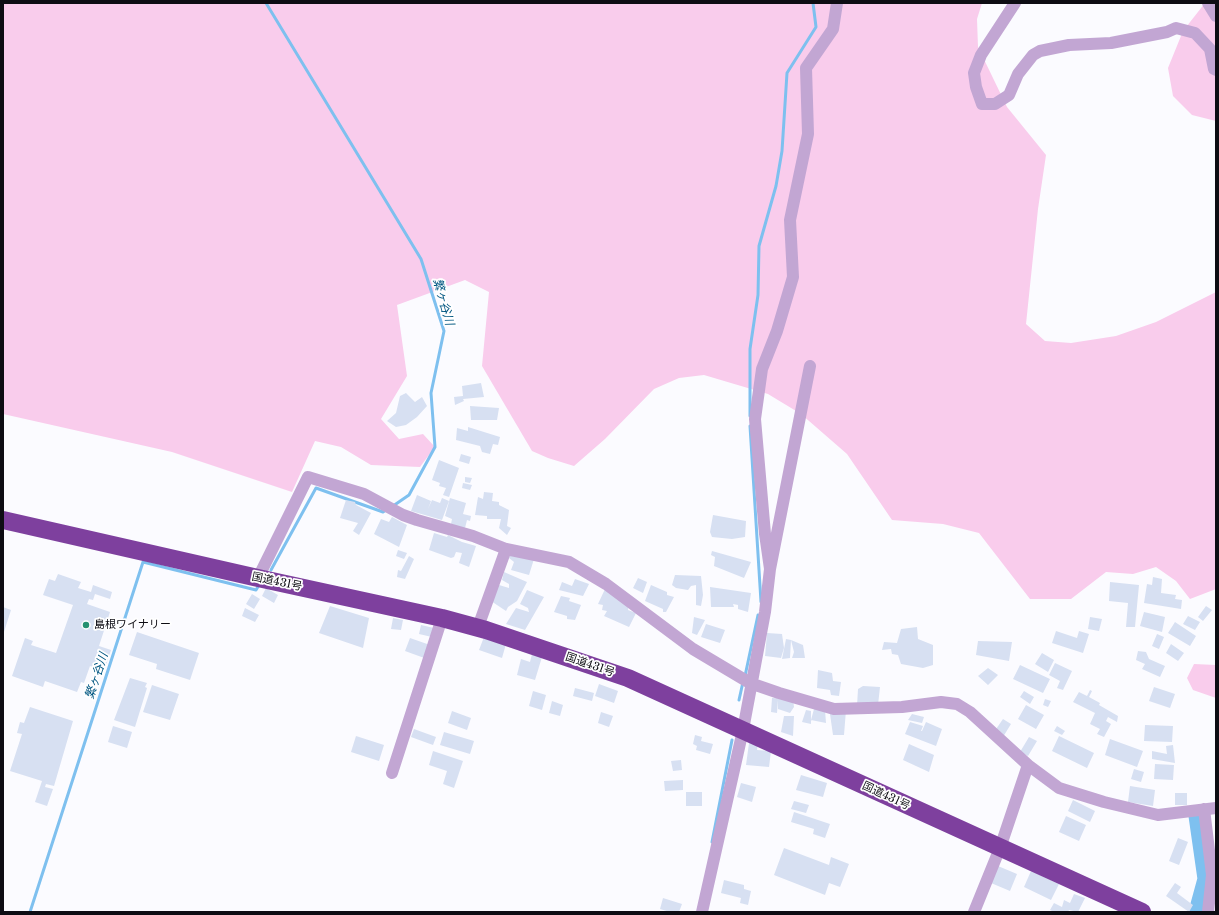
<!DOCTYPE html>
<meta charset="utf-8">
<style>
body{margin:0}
#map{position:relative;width:1219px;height:915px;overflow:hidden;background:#fbfbff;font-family:"Libre Baskerville",serif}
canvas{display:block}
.frame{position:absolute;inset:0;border:4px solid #0d0c13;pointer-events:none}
</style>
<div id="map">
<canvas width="1219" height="915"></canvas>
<div class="frame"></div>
</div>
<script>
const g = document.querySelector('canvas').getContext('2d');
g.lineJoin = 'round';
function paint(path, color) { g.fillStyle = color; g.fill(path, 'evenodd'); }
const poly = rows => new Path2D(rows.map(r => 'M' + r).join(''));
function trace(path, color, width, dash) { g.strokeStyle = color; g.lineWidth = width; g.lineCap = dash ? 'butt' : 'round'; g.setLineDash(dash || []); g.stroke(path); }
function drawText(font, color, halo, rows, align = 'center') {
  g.font = font + ' "Libre Baskerville","Noto Sans JP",serif'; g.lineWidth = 3.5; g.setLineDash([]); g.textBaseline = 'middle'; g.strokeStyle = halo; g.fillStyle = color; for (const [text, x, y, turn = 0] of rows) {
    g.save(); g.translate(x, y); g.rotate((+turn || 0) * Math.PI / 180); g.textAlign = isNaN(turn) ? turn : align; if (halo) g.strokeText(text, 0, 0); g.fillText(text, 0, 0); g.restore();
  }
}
const green = poly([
 [3,3,982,3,977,19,978,47,1007,107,1046,155,1038,209,1026,324,1045,341,1071,343,1116,336,1156,322,1216,292,1216,589,1190,599,1176,581,1156,567,1133,574,1106,572,1071,599,1030,599,979,533,943,524,892,520,847,454,801,414,768,394,704,375,679,378,654,389,605,439,574,466,548,458,532,451,482,366,489,292,465,280,397,305,407,376,381,419,399,439,423,434,435,447,420,467,371,465,341,447,315,441,292,492,172,452,3,414],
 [1205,3,1216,3,1216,121,1192,115,1173,96,1168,68,1183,31],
 [1194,664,1216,665,1216,698,1193,690,1187,678]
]);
const stream = poly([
 [266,3,421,259,444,331,431,393,435,447,409,495,393,506],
 [750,416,750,349,758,295,759,246,776,186,782,151,787,73,816,27,813,3],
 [750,426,761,602],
 [271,570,316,488,383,512,386,510],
 [745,676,758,615],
 [739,700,743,682],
 [712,842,732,740],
 [30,912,143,562,256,590,259,585]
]);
const river = poly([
 [1198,816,1207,879,1198,912]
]);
const building = poly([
 [481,383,484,397,463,399,464,401,455,405,454,397,463,396,462,386],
 [406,393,415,402,422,397,427,406,417,417,406,425,396,427,387,421,396,413,400,396],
 [470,406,499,408,497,420,471,420],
 [468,427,500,437,498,445,493,444,490,454,482,452,480,446,456,440,457,428,468,431],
 [461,454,471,457,469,464,459,461],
 [439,460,459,468,449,497,443,495,446,488,439,486,440,483,432,480],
 [465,477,472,478,470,483,465,482],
 [463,483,472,485,470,490,462,488],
 [484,492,493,493,492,501,499,502,499,505,509,510,507,526,511,528,507,535,499,528,501,519,487,519,487,516,475,515,478,497,483,499],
 [417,495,431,501,428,509,432,500,440,503,442,498,449,501,442,520,411,511],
 [450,498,466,503,463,514,471,516,470,521,467,520,465,528,451,524,452,519,445,516],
 [346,500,355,502,356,505,371,513,359,535,353,531,358,523,340,518],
 [713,515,746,521,745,537,732,539,712,537,710,532],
 [392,517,407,525,399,547,374,534,381,519,389,522],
 [434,533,447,537,448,535,462,542,476,546,469,567,459,563,462,553,456,552,454,557,451,558,429,550],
 [398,550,407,553,404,559,396,556],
 [712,551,751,562,744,578,714,566,715,557,711,555],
 [511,553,534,559,529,575,511,570,514,562,509,558],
 [409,556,414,559,405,579,397,577,398,570,401,571],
 [504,572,527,582,517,601,508,607,506,611,491,601,499,585,509,588,509,584,502,580],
 [58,574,81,582,78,588,91,592,93,585,112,592,110,599,95,594,93,600,89,599,87,604,110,612,99,646,111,650,104,671,90,666,84,683,81,682,77,692,45,681,43,687,12,676,25,638,33,641,31,645,56,653,73,605,43,595,49,579,55,581],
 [675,575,701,576,703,595,701,606,696,605,696,585,691,586,688,590,676,588,672,585],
 [1153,577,1162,579,1161,593,1176,595,1175,599,1182,600,1181,609,1144,603,1147,584,1152,585],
 [638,578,647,582,643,593,633,588],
 [575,579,589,584,583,596,559,590,562,582,572,586],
 [1110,582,1139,585,1135,627,1126,627,1128,603,1109,601],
 [651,585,667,592,667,595,674,597,666,612,663,612,663,609,645,601],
 [710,587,751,593,748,612,738,609,738,605,733,604,734,607,711,607],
 [266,588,278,595,274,603,262,596],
 [605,589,629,605,628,610,636,613,629,627,604,616,607,611,602,610,603,605,598,604],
 [527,590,544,597,525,630,506,624,516,608,529,612,528,608,520,604],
 [252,594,260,599,254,609,246,604],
 [561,596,570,598,569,601,581,605,575,620,567,619,567,616,554,612],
 [330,606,369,618,363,648,319,633],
 [1206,606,1212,610,1203,621,1198,617],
 [3,607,11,610,3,635],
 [245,608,259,615,255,622,242,616],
 [1144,612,1165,617,1162,632,1140,626],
 [1188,616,1200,622,1195,630,1183,624],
 [694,617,705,620,697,635,692,633],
 [1090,617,1102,619,1099,631,1088,629],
 [393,618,403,620,401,630,391,629],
 [1175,622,1196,636,1190,646,1168,633],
 [706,624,725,630,720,643,701,637],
 [421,625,434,628,432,637,419,634],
 [917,627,918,639,933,645,933,665,923,668,901,664,898,655,892,654,891,649,882,650,884,642,897,643,901,629],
 [1056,631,1077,638,1079,631,1089,634,1083,653,1052,643],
 [137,632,199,653,190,680,156,669,157,664,129,655],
 [767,633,782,634,784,648,781,658,765,656],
 [1157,634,1164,637,1159,649,1152,646],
 [484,637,506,644,502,658,479,650],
 [410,638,430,645,427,659,405,651],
 [786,639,791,640,803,645,805,658,792,658,794,652,791,640,790,658,782,659],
 [978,641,1012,642,1009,661,976,655],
 [1171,644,1184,653,1178,661,1166,653],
 [1138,651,1146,652,1149,659,1165,666,1160,677,1142,669,1145,664,1136,660],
 [1042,653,1054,660,1048,672,1035,664],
 [532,654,542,657,535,680,517,675,521,659,530,662],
 [1055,663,1072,671,1063,690,1057,688,1060,681,1049,675],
 [1020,665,1050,679,1043,693,1013,679],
 [988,668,998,675,988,685,978,676],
 [818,670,832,673,833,681,841,682,839,696,831,695,830,690,817,688],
 [130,678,147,683,145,687,147,688,135,727,114,720],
 [599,684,618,691,614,703,595,696],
 [152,685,179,694,170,720,143,712],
 [863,686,880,687,878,705,857,706,858,689],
 [1154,687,1175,694,1170,708,1149,701],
 [575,688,594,693,592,701,573,696],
 [1090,690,1092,691,1089,697,1100,703,1099,705,1118,716,1117,722,1108,717,1106,721,1111,724,1104,737,1097,734,1100,729,1090,724,1095,713,1073,702,1079,692,1087,696],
 [533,691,546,695,542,710,529,706],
 [1024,691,1034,697,1030,704,1020,697],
 [772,698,793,699,794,707,790,713,778,709,778,700,777,713,771,712],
 [1045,699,1051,701,1048,707,1043,705],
 [552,701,563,705,560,716,549,713],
 [1026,705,1044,715,1036,729,1018,719],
 [30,707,73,721,54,786,46,784,45,787,53,789,47,806,35,802,42,781,10,771,22,734,17,733,20,722,24,723],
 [814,709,825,710,826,723,811,720],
 [806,710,811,711,811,724,802,722],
 [846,710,844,735,833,735,830,714],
 [452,711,471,718,467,730,448,723],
 [601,712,613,716,609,727,598,723],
 [912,714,924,717,922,723,908,720],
 [784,716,794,716,793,736,781,732],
 [1003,719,1011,724,1003,737,994,732],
 [910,722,923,726,921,731,922,731,926,722,942,729,936,746,905,734],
 [1145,725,1173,726,1172,742,1144,741],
 [113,726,132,732,127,748,108,742],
 [1057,726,1065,731,1062,735,1054,731],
 [414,729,436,737,433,745,411,737],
 [444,732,474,741,470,754,440,745],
 [695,735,702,737,701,741,713,744,710,754,696,750,697,746,693,744],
 [356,736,384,745,379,761,351,752],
 [1059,736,1094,753,1087,768,1052,751],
 [1029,737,1037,741,1028,756,1020,752],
 [1110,739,1143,751,1137,767,1105,755],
 [749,743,758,744,757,750,771,751,769,767,746,765],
 [909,744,934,755,929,772,903,760],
 [1173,745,1175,763,1152,759,1152,751,1167,754,1166,746],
 [433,751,463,761,454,788,443,784,447,771,429,765],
 [681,760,682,770,673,771,671,761],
 [1155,764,1174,765,1173,780,1154,779],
 [1134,769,1144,772,1141,782,1131,779],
 [801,775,827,783,823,797,796,790],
 [683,780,683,790,665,791,664,781],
 [741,783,756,787,752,802,737,797],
 [1130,786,1155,790,1153,806,1128,802],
 [686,792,702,792,702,806,686,806],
 [1175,793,1187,793,1187,805,1175,805],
 [1073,800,1095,811,1090,822,1068,811],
 [794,801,809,805,806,813,791,809],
 [794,812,830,824,825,838,813,834,814,829,791,822],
 [1066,816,1086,825,1079,841,1059,832],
 [1178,838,1188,842,1179,865,1169,861],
 [784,848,829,865,831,857,849,864,840,887,829,883,825,895,774,875],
 [998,866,1017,874,1010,891,991,883],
 [1031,871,1059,884,1051,900,1024,887],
 [724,880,744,885,744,889,751,891,748,905,740,903,741,898,721,893],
 [1175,883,1181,887,1177,893,1193,905,1189,912,1166,896],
 [1074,894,1085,898,1078,912,1069,910,1068,912,1054,912,1050,910,1054,903,1062,907,1064,900,1070,903],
 [663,898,682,904,679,912,670,912,660,909]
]);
const minor = poly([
 [1015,3,981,55,974,73,976,87,982,104,995,104,1009,95,1018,74,1033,55,1040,51,1069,45,1111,43,1167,32,1176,28,1195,33,1210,49,1214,69,1216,70],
 [1208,3,1216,16],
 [770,569,765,534,755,419,762,369,777,331,793,277,790,220,808,134,806,68,833,29,837,3],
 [258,578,308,477,364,494,403,515,417,520,473,536,506,549,569,562,606,584,693,649,750,683,779,693,834,709,902,707,941,702,957,704,970,712,1028,765,1059,788,1104,802,1158,815,1216,808],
 [478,627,506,549],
 [392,773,442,618],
 [1204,809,1212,875,1208,912],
 [702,912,743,730,765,612,770,569,810,366],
 [974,912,1000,848,1028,765]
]);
const highway = poly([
 [3,520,258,578,442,618,486,630,628,678,1142,912]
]);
const markers = [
 [86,625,4,"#259170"]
];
const streetNames = [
 ["国道431号",277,582,12],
 ["国道431号",590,665,19],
 ["国道431号",886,796,25]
];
const poiNames = [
 ["島根ワイナリー",94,625]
];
const waterNames = [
 ["繁ヶ谷川",443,302,74],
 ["繁ヶ谷川",97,676,-72]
];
paint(green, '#f9ccec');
trace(stream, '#7ec0ef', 3);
trace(river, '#7ec0ef', 19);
paint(building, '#d7e0f2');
trace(minor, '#c2a6d3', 12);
trace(highway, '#7e409e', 18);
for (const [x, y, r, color] of markers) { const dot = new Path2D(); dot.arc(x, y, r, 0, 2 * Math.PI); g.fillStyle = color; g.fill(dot); trace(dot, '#fff', 1.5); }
drawText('11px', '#0d0c13', '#fff', streetNames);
drawText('11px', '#0d0c13', '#fff', poiNames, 'left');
drawText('italic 12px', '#005681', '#fff', waterNames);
</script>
